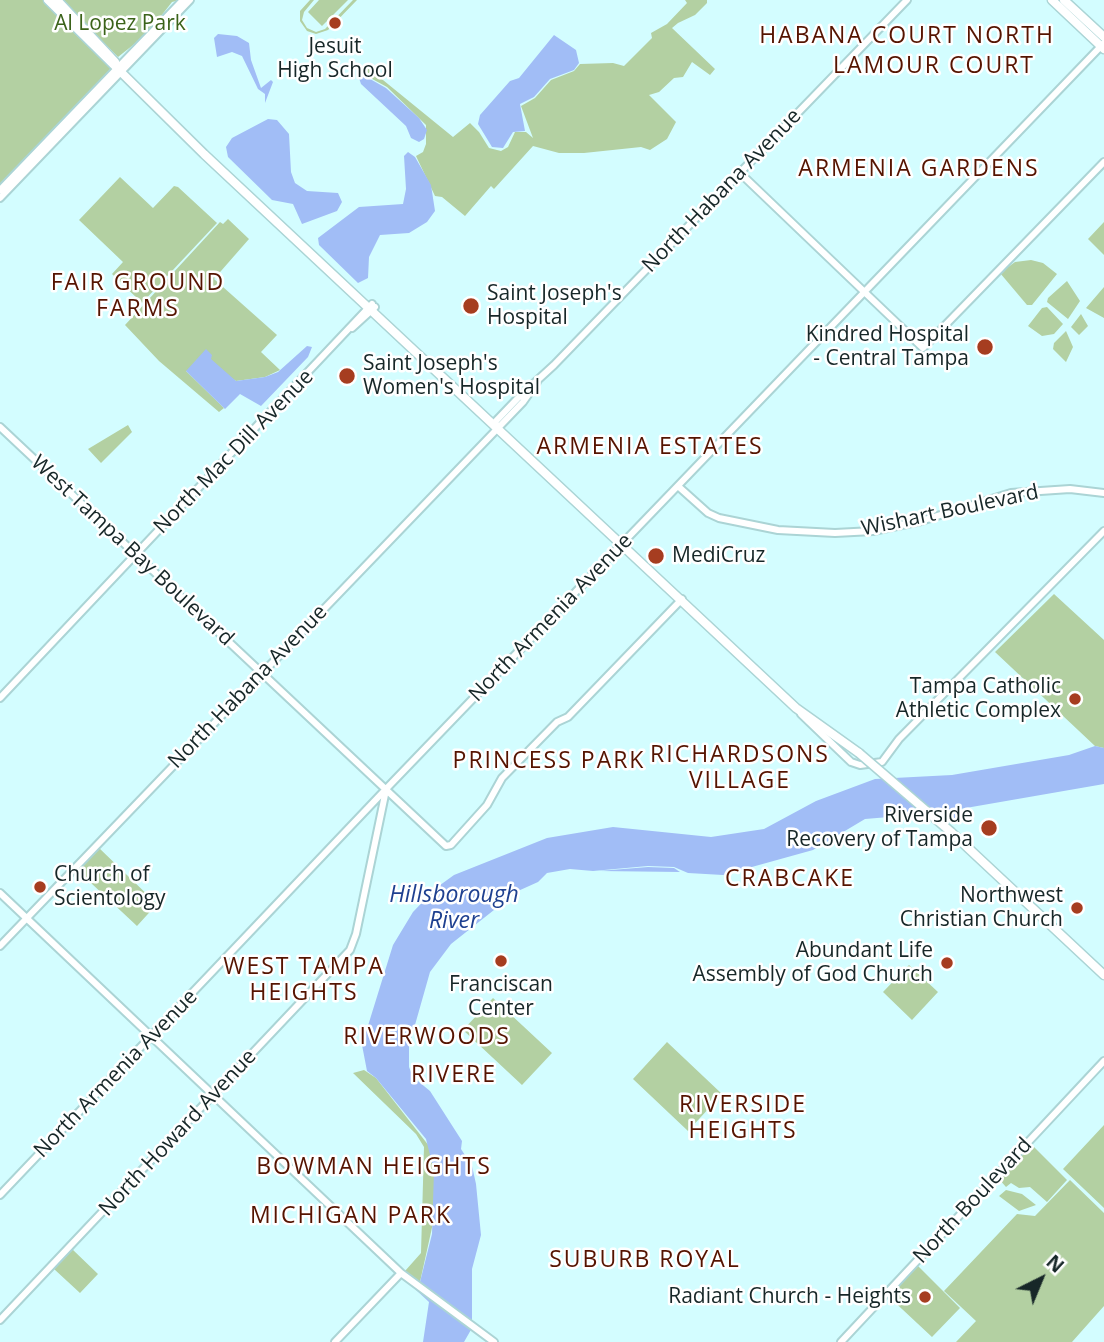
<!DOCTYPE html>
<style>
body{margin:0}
#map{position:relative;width:1104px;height:1342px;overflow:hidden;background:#d3fdff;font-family:"Open Sans",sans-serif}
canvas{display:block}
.north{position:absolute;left:1006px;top:1244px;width:70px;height:70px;-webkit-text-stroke:5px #fff;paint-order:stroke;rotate:43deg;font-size:19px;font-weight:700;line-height:28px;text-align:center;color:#172728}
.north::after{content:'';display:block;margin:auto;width:24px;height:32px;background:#172728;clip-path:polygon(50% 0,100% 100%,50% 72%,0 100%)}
</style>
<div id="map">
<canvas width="1104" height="1342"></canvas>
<div class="north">N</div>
</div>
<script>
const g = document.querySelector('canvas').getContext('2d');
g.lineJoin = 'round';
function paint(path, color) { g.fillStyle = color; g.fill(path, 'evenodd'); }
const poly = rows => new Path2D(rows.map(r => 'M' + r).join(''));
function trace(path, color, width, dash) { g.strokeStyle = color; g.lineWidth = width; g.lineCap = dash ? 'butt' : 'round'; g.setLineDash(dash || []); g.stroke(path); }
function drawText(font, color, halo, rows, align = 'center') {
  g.font = font + ' "Open Sans",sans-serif'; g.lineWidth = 5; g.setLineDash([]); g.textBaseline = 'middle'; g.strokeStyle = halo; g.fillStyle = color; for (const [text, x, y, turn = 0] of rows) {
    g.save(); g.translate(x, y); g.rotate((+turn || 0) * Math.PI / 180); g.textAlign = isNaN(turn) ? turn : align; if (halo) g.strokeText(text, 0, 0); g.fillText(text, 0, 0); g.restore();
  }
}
const green = poly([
 [0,0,45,0,112,69,0,185],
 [62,0,180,0,172,2,147,34,118,57],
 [310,0,314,0,304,12,302,20,307,28,316,32,325,29,353,0,357,0,328,30,316,34,307,31,300,21,300,11],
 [319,0,348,0,322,26,308,12],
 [685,0,707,0,707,3,695,15,678,23,672,28,715,69,710,75,692,62,683,77,674,78,659,92,649,95,676,122,667,139,650,150,641,147,584,153,559,153,533,146,494,189,491,186,465,216,442,197,435,196,416,156,423,152,426,144,426,125,387,87,363,74,367,67,453,137,470,123,479,132,489,148,501,151,508,147,515,132,526,132,533,138,521,106,535,98,551,80,574,71,580,64,613,63,624,66,652,38,651,33,667,24,687,3],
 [120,177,153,208,174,186,178,187,217,223,142,303,112,274,123,262,79,220],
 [228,219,249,239,214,279,277,335,261,352,280,370,265,377,236,381,228,376,186,371,224,408,219,412,159,361,125,325,220,222,223,224],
 [1104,222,1104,255,1088,239],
 [1031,260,1043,263,1057,274,1032,305,1027,305,1000,273,1015,262],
 [1067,281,1080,301,1068,319,1047,302,1048,298],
 [1104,287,1104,318,1086,308],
 [1047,307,1063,324,1054,334,1042,336,1028,326,1042,308],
 [1081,314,1088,326,1079,335,1071,327],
 [1066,331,1073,347,1066,362,1053,349,1054,343],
 [128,425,132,432,101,463,88,449],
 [1054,594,1104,640,1104,748,1095,746,995,652],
 [98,847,157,904,137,926,76,869],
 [909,965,938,992,912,1020,883,992],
 [493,998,552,1053,522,1085,463,1030],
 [667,1042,722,1094,688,1131,633,1079],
 [364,1070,376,1078,429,1146,435,1176,433,1223,420,1282,405,1271,421,1253,424,1147,416,1134,353,1073],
 [1104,1125,1104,1208,1063,1169],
 [1032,1145,1067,1180,1047,1202,1030,1187,1019,1188,1011,1183,1006,1187,999,1179],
 [1070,1180,1104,1213,1104,1306,1072,1342,956,1342,976,1321,944,1291,1017,1214,1035,1216],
 [1006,1190,1022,1194,1036,1205,1019,1211,999,1196],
 [72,1249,98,1274,80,1293,54,1269],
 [916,1264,960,1308,932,1337,887,1295]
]);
const water = poly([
 [218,34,237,36,249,43,251,60,261,88,271,80,273,82,265,103,265,94,258,89,242,56,232,52,217,57,214,38],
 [554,35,576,50,579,63,574,70,550,79,534,97,520,104,525,131,513,132,503,148,492,147,478,124,480,115,510,81,519,78],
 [363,75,386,88,419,118,427,130,424,139,419,142,411,138,406,126,361,84,359,78],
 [268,119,277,120,289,134,291,172,295,183,307,191,338,193,342,202,337,211,302,224,293,204,272,200,228,157,226,147,232,138],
 [408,152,415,157,431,185,435,211,427,222,409,233,380,235,369,257,368,278,358,283,319,245,318,238,359,207,403,204,406,189,404,156],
 [307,346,312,347,308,357,261,406,240,394,225,409,186,371,206,349,212,355,211,359,236,381,265,377,278,372],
 [1095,746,1104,748,1104,784,960,809,954,824,925,814,865,819,813,850,723,875,688,873,674,867,648,866,593,871,570,869,547,873,538,882,518,891,451,944,430,972,409,1046,409,1067,413,1077,430,1091,462,1141,461,1149,472,1166,476,1184,481,1235,472,1269,472,1328,464,1342,423,1342,429,1302,415,1289,420,1282,432,1234,434,1171,426,1139,376,1078,367,1071,362,1045,393,945,413,912,436,888,454,875,547,838,613,827,711,837,764,829,816,801,875,779,952,775,1069,755],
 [648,867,674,868,680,872,599,871]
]);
const secondary = poly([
 [739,172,923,348,1104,162],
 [0,190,183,0],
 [0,198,190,0],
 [352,328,375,307],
 [0,427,446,846,451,845,487,805,502,778,557,722,568,717,682,599],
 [495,427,496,421,518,398,554,365,907,0],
 [679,487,708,513,719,518,778,530,835,533,873,531,921,521,1011,493,1070,489,1104,493],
 [0,698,372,304],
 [801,714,851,762,860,765,882,762,899,739,1104,531],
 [0,893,401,1273,494,1342],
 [0,946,523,402,537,382],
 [0,1195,386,789,1104,43],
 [0,1320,350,950,356,934,386,790],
 [335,1342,401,1273],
 [841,1342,1104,1061]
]);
const primary = poly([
 [48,0,204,154,796,708,859,753],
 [57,0,115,62],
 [1052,0,1104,49],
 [1064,0,1104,37],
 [951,832,1104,975]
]);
const primaryBridge = poly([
 [859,753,951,832]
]);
const markers = [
 [335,23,7,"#a63d20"],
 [471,306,9,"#a63d20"],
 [985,347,9,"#a63d20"],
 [347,376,9,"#a63d20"],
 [656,556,9,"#a63d20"],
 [1075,699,7,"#a63d20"],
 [989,828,9,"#a63d20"],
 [40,887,7,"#a63d20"],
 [1077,908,7,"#a63d20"],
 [501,961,7,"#a63d20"],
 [947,963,7,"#a63d20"],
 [925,1297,7,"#a63d20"]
];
const parkNames = [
 ["Al Lopez Park",120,24]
];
const poiNames = [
 ["Jesuit",335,47,"center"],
 ["High School",335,71,"center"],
 ["Saint Joseph's",487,294,"left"],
 ["Hospital",487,318,"left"],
 ["Kindred Hospital",969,335],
 ["- Central Tampa",969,359],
 ["Saint Joseph's",363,364,"left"],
 ["Women's Hospital",363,388,"left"],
 ["MediCruz",672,556,"left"],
 ["Tampa Catholic",1061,687],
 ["Athletic Complex",1061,711],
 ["Riverside",973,816],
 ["Recovery of Tampa",973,840],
 ["Church of",54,875,"left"],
 ["Scientology",54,899,"left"],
 ["Northwest",1063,896],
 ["Christian Church",1063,920],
 ["Abundant Life",933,951],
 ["Assembly of God Church",933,975],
 ["Franciscan",501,985,"center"],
 ["Center",501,1009,"center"],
 ["Radiant Church - Heights",911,1297]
];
const streetNames = [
 ["North Habana Avenue",722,191,-46],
 ["North Mac Dill Avenue",234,452,-46],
 ["Wishart Boulevard",950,511,-12],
 ["West Tampa Bay Boulevard",132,551,43],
 ["North Armenia Avenue",551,618,-46],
 ["North Habana Avenue",248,687,-46],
 ["North Armenia Avenue",116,1074,-46],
 ["North Howard Avenue",178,1133,-47],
 ["North Boulevard",973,1201,-47]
];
const neighbourhoodNames = [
 ["HABANA COURT NORTH",907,36],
 ["LAMOUR COURT",934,66],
 ["ARMENIA GARDENS",919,169],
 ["FAIR GROUND",138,283],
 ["FARMS",138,309],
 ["ARMENIA ESTATES",650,447],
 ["RICHARDSONS",740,755],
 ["VILLAGE",740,781],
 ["PRINCESS PARK",549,761],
 ["CRABCAKE",790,879],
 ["WEST TAMPA",304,967],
 ["HEIGHTS",304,993],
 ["RIVERWOODS",427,1037],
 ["RIVERE",454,1075],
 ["RIVERSIDE",743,1105],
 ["HEIGHTS",743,1131],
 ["BOWMAN HEIGHTS",374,1167],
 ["MICHIGAN PARK",351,1216],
 ["SUBURB ROYAL",645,1260]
];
const waterNames = [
 ["Hillsborough",454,895],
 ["River",454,921]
];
paint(green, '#b3d0a2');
paint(water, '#a1bdf6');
trace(secondary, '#abd4d5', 10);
trace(primary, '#abd4d5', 11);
trace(secondary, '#fff', 6);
trace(primary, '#fff', 8);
trace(primaryBridge, '#abd4d5', 11, []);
trace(primaryBridge, '#fff', 8);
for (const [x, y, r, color] of markers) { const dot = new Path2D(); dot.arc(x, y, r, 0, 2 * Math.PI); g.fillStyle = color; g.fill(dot); trace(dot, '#fff', 2.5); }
drawText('21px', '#3b631a', '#fff', parkNames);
drawText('21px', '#172728', '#fff', poiNames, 'right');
drawText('21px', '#172728', '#fff', streetNames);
g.letterSpacing = '2px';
drawText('23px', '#551401', '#fff', neighbourhoodNames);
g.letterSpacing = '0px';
drawText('italic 23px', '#1e4090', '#fff', waterNames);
</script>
